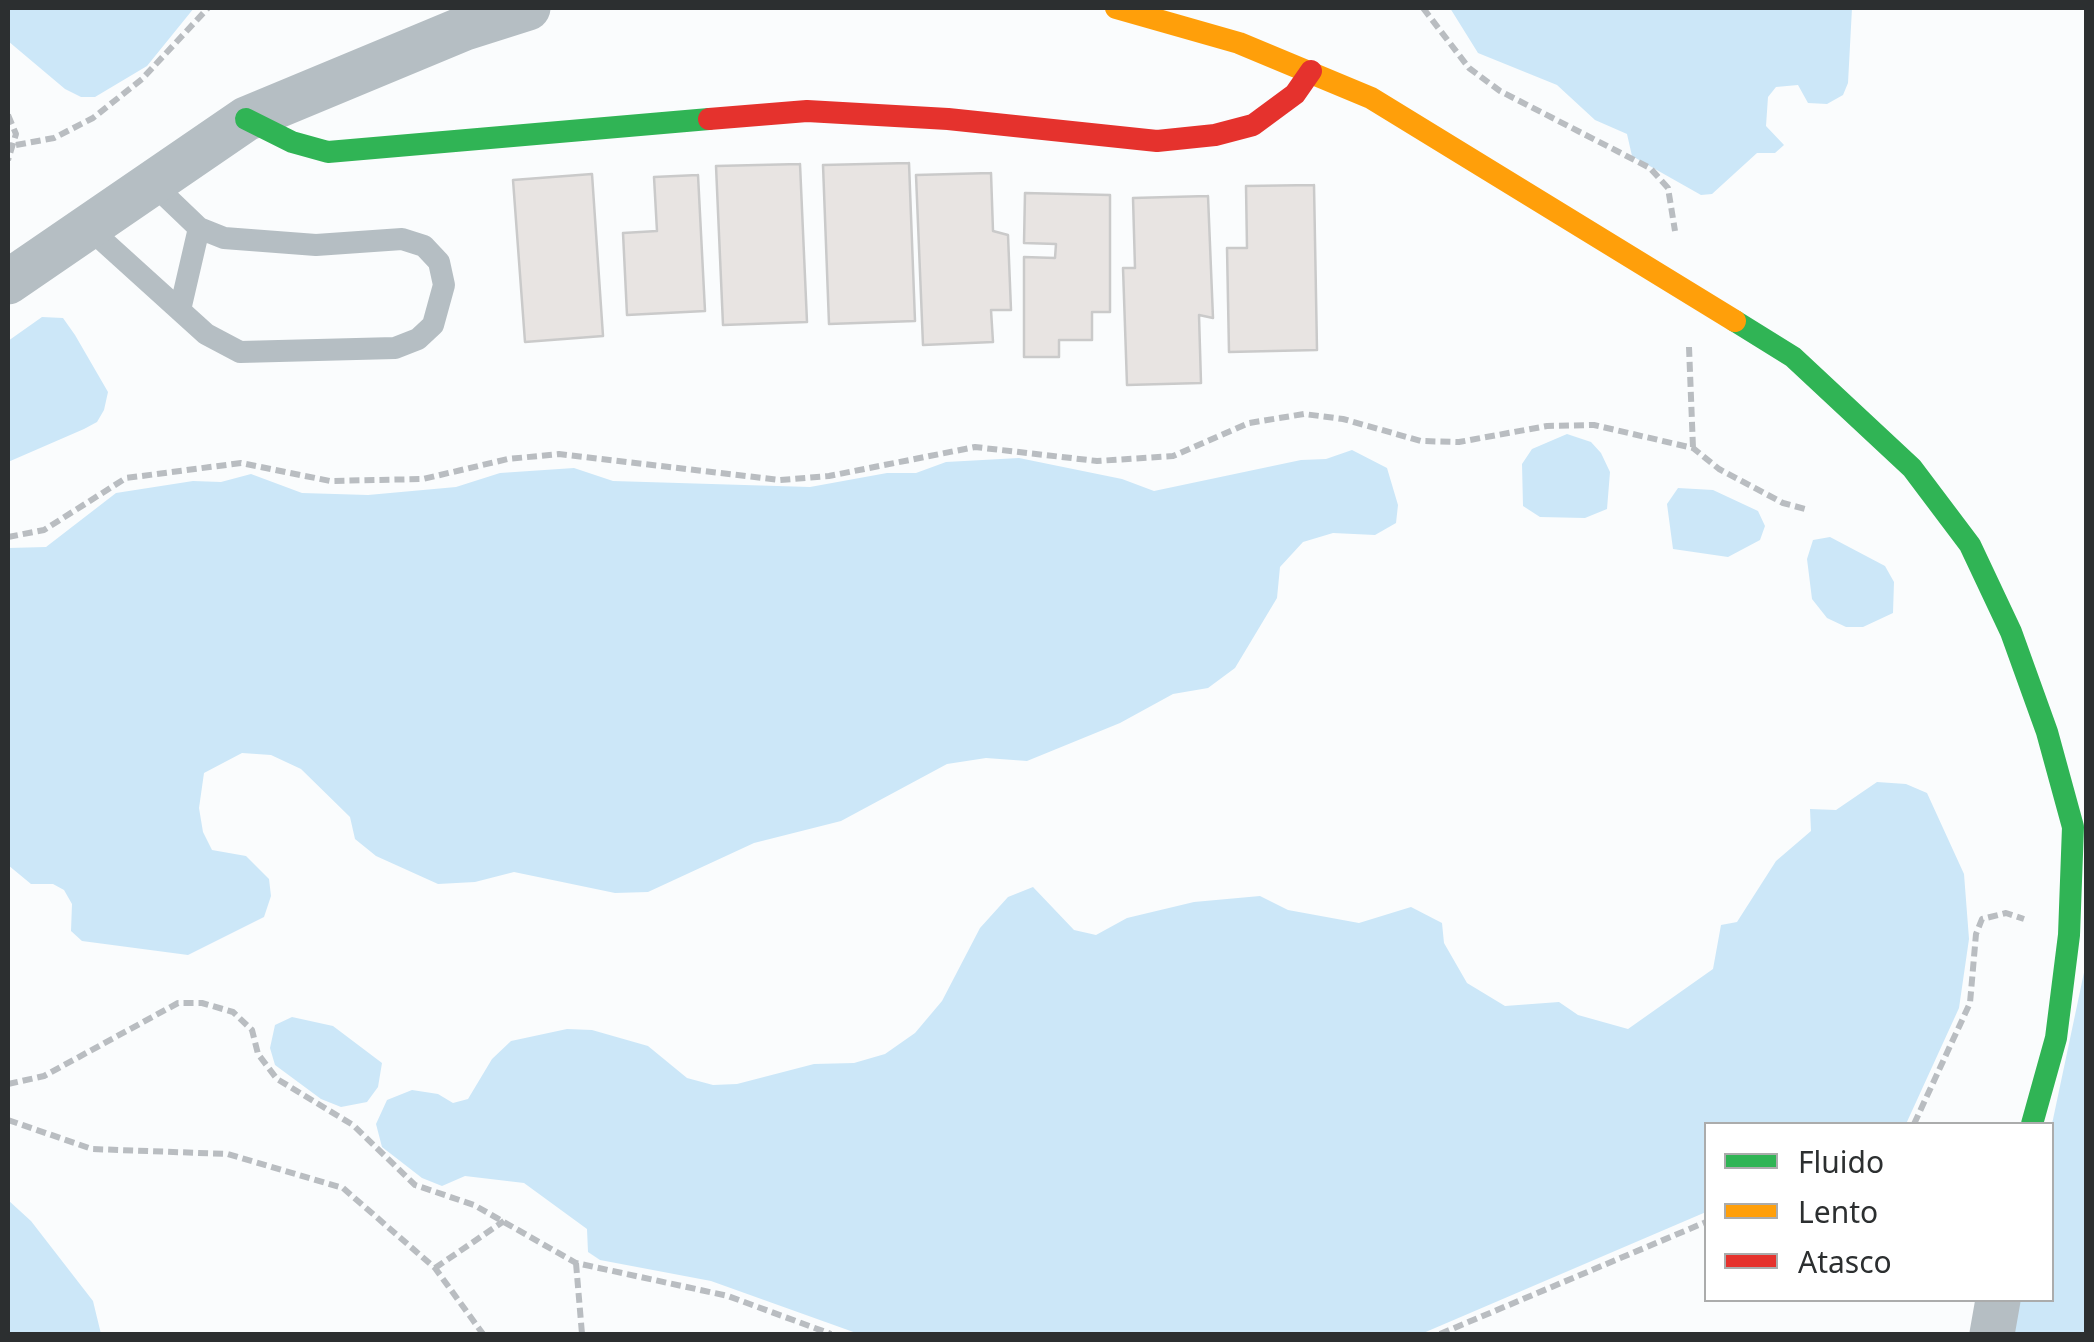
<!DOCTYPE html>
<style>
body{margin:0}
#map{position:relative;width:2094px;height:1342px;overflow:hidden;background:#fafcfd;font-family:"Noto Sans",sans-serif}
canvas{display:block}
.frame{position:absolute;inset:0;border:10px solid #2c2f30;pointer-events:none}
.legend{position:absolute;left:1704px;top:1122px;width:350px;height:180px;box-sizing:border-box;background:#fff;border:2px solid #abacac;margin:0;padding:12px 18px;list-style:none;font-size:30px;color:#2c2f30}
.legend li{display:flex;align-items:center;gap:20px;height:50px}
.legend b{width:50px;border:2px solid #abacac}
</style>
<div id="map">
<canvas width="2094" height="1342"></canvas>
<div class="frame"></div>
<ul class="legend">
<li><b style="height:12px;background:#30b455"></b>Fluido</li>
<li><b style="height:12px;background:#ff9f0a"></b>Lento</li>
<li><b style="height:12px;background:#e5322d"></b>Atasco</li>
</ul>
</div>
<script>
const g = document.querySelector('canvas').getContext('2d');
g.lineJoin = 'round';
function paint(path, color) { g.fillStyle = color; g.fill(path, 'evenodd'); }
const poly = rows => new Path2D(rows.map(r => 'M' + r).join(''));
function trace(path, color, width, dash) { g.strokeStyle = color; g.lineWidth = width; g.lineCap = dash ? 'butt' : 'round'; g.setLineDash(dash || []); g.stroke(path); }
const green = poly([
 [8,8,194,8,147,66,95,97,81,97,65,89,8,41],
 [1450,8,1852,8,1848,83,1843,95,1827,104,1808,103,1798,85,1776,87,1768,97,1766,126,1784,145,1775,153,1757,153,1712,194,1701,195,1632,156,1627,134,1595,120,1557,85,1478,53],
 [42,317,63,318,75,335,108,392,104,410,97,422,84,429,8,462,8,341],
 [1567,434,1591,442,1601,453,1610,472,1607,509,1585,518,1540,517,1523,506,1522,464,1532,449],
 [1352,450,1387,468,1398,505,1396,523,1375,535,1333,533,1303,542,1280,567,1277,598,1235,668,1208,688,1173,694,1120,723,1027,761,986,758,947,764,841,821,754,843,648,892,615,893,514,872,475,882,438,884,376,856,355,839,350,817,301,769,271,755,242,753,204,773,199,808,203,832,212,850,246,856,269,879,271,896,264,917,188,955,82,941,71,931,72,904,64,890,53,884,31,884,8,865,8,548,46,547,116,493,193,481,221,482,251,474,302,493,368,495,456,487,500,473,574,468,613,481,810,487,887,473,916,473,946,462,1019,458,1122,479,1154,491,1301,460,1326,459],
 [1678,488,1713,490,1758,511,1765,526,1760,540,1728,557,1673,549,1667,504],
 [1830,537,1885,566,1894,582,1893,613,1863,627,1846,627,1827,618,1812,599,1807,559,1813,540],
 [1877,782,1906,784,1927,793,1964,874,1969,939,1959,1008,1906,1124,1706,1124,1706,1212,1421,1334,859,1334,711,1281,600,1260,588,1252,587,1229,524,1183,465,1176,442,1186,422,1178,382,1147,376,1124,387,1100,412,1090,438,1094,453,1103,468,1099,492,1059,511,1041,567,1029,592,1030,648,1046,687,1078,713,1085,737,1084,814,1064,854,1063,885,1054,915,1033,942,1001,980,928,1008,897,1033,887,1074,930,1096,935,1127,918,1194,902,1260,896,1288,910,1359,923,1411,907,1442,923,1444,943,1467,983,1505,1006,1559,1002,1578,1015,1628,1029,1713,969,1721,925,1737,922,1776,861,1811,831,1810,809,1836,810],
 [2086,963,2086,1334,2007,1334,2009,1300,2052,1300,2052,1124],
 [292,1017,333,1026,382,1063,378,1087,367,1102,341,1107,321,1099,275,1065,270,1048,275,1025],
 [8,1200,31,1221,93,1301,101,1334,8,1334]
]);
const building = poly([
 [909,163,915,321,829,324,823,165,909,163],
 [800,164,807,322,723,325,716,166,800,164],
 [991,173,993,231,1008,235,1011,310,991,310,993,342,923,345,916,175,991,173],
 [592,174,603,336,525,342,513,180,592,174],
 [698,175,705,311,627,315,623,233,657,231,654,177,698,175],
 [1314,185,1317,350,1229,352,1227,248,1247,248,1246,186,1314,185],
 [1025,193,1110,195,1110,312,1092,312,1092,340,1059,340,1059,357,1024,357,1024,257,1055,258,1056,244,1024,243,1025,193],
 [1208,196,1213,318,1199,315,1201,383,1127,385,1123,268,1135,268,1133,198,1208,196]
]);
const path = poly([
 [1423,8,1469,68,1500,91,1650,168,1668,188,1675,231],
 [8,115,16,134,8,160],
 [16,145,54,138,93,118,142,79,208,8],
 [1689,347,1693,448],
 [8,537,44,530,126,478,241,463,330,481,423,479,508,459,559,454,780,480,829,476,975,447,1097,461,1173,456,1249,423,1304,414,1343,419,1421,441,1459,442,1547,426,1594,425,1693,448,1719,469,1783,503,1805,509],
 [8,1084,44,1076,178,1003,202,1003,233,1012,252,1030,258,1054,277,1079,353,1125,415,1185,474,1205,576,1263,728,1296,831,1334],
 [8,1120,92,1149,228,1154,343,1188,435,1268,483,1334],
 [1914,1124,1970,1003,1976,934,1982,919,2006,913,2024,919],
 [576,1263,582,1334],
 [435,1268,504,1221],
 [1440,1334,1706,1222]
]);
const lane = poly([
 [90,229,206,334,240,352,395,348,418,339,433,325,444,285,439,262,424,246,402,239,316,245,224,238,199,228,153,184],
 [180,310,199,228]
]);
const street = poly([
 [8,282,246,119,465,28,528,8],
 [1992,1334,1998,1300]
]);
const fast = poly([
 [246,119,292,142,328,152,709,119],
 [1735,321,1793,357,1912,468,1970,545,2011,632,2047,732,2073,827,2069,935,2056,1038,2032,1124]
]);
const slow = poly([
 [1116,8,1239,43,1371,98,1735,321]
]);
const jam = poly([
 [709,119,807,111,948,119,1157,141,1215,135,1253,125,1295,94,1311,71]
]);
paint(green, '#cce7f8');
paint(building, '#e8e4e2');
trace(building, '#cacaca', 2.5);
trace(path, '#b9bdc1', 6, [10, 5]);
trace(lane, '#b5bec3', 22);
trace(street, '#b5bec3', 45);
trace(fast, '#30b455', 22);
trace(slow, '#ff9f0a', 22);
trace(jam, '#e5322d', 22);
</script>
